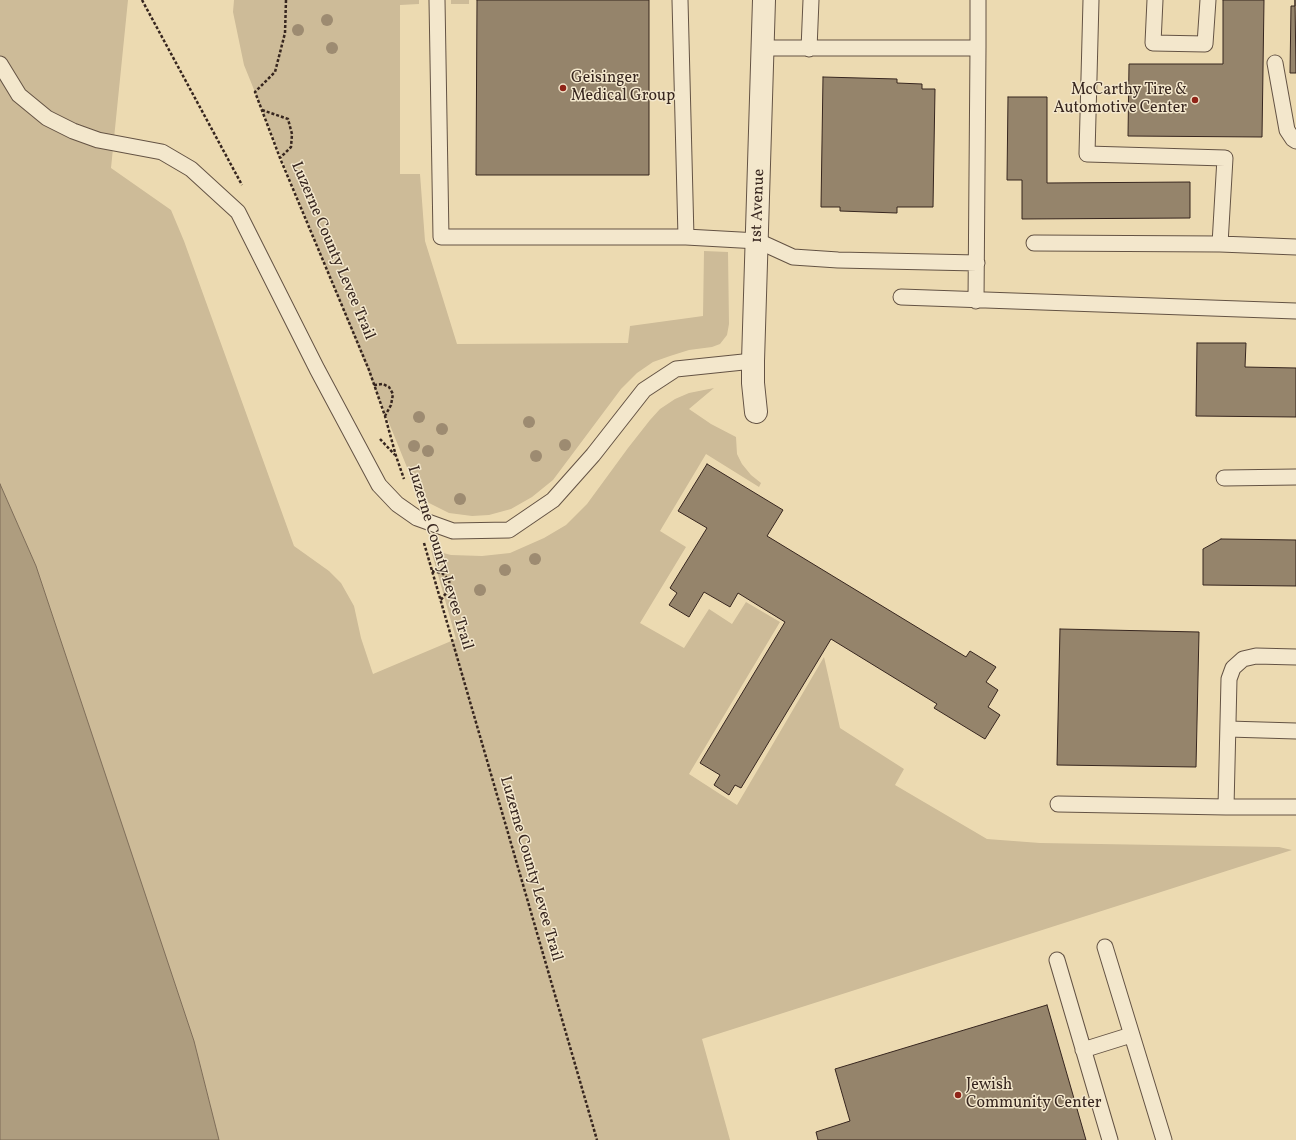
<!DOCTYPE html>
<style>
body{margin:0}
canvas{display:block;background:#ecdab1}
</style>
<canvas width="1296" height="1140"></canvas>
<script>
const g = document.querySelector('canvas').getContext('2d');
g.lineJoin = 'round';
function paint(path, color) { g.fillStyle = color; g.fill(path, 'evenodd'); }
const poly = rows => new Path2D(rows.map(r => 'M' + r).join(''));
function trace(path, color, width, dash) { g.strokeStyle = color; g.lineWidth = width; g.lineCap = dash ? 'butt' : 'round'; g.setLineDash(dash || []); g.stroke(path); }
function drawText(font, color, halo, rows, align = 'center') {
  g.font = font + ' Vollkorn,serif'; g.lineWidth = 3; g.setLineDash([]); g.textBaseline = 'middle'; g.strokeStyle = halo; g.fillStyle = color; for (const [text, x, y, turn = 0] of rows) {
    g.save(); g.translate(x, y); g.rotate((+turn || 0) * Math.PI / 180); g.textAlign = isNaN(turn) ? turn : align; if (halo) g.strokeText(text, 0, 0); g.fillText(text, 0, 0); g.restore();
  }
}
const green = poly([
 [0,0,128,0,111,168,171,210,184,241,294,546,329,571,341,583,354,606,361,638,373,674,456,639,431,550,451,555,482,556,510,553,544,538,566,525,587,504,628,448,650,420,660,409,675,399,689,393,714,388,689,409,711,424,736,437,737,454,742,464,751,475,761,483,759,487,706,454,660,531,686,547,640,623,684,648,709,609,732,624,746,602,780,622,689,774,737,805,824,657,840,728,904,769,895,785,987,839,1040,843,1279,847,1292,850,702,1039,730,1140,219,1140,194,1041,36,566,0,484],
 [234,0,419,0,419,4,400,5,400,174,420,174,425,241,457,344,628,343,630,326,703,316,704,251,728,252,729,324,727,335,720,344,712,347,689,350,670,356,653,362,637,373,621,389,553,480,532,497,511,509,489,515,472,516,449,513,431,504,419,497,244,65,233,12],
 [451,0,469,0,469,4,451,4]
]);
const water = poly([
 [0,484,36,566,194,1041,219,1140,0,1140,0,484]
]);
const building = poly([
 [477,0,649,0,649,175,476,175,477,0],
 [1223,0,1264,0,1262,137,1128,136,1129,64,1223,64,1223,0],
 [1295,0,1296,73,1290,73,1291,6,1295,6,1295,0],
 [823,77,897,79,897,83,922,84,922,89,935,89,933,207,897,207,897,213,840,211,840,207,821,207,823,77],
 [1008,97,1047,97,1047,183,1190,182,1190,218,1022,219,1022,180,1007,180,1008,97],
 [1197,343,1246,343,1245,367,1296,368,1296,417,1196,416,1197,343],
 [707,464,783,510,767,536,966,657,970,651,996,667,986,682,998,690,988,707,1000,715,985,739,934,708,937,704,831,639,741,788,735,785,729,795,714,785,720,775,700,763,785,622,738,593,730,607,704,592,689,617,669,605,677,593,670,588,707,528,678,511,707,464],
 [1221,539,1296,540,1296,586,1203,585,1203,549,1221,539],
 [1060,629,1199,632,1196,767,1057,765,1060,629],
 [1047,1005,1086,1140,818,1140,816,1132,850,1121,835,1069,1047,1005]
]);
const path = poly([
 [142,0,242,185],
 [286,0,285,33,275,72,255,92,280,158,369,370,385,416,396,456,404,479],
 [262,110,288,119,292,134,291,147,280,158],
 [374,385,383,384,389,387,393,394,391,405,385,416],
 [380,439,395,455],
 [424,543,597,1140],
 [432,571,442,573,449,580,450,588,440,601]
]);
const service = poly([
 [437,0,441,237,686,237,758,241,793,257,838,260,977,263],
 [680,0,686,237],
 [1091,0,1087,154,1225,158,1220,244],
 [1155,0,1153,43,1205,44,1208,0],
 [763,48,978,48,978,0],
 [809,49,811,0],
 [1275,63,1287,130,1293,139,1296,141],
 [0,64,19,95,47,118,73,131,98,140,162,152,191,169,238,212,317,369,379,485,397,504,417,518,453,531,509,530,553,500,593,455,644,390,676,369,753,361],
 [1034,243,1220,244,1296,247],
 [901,297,1296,311],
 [976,301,978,48],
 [1224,478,1296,477],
 [1296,657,1256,656,1243,659,1233,668,1229,679,1226,807,1296,807],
 [1228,729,1296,731],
 [1058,804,1226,807],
 [1105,947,1164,1140],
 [1057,960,1110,1140],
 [1083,1050,1131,1035]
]);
const minor = poly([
 [756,412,753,383,753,361,764,0]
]);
const trees = [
 [327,20],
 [298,30],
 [332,48],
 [419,417],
 [529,422],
 [442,429],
 [565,445],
 [414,446],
 [428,451],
 [536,456],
 [460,499],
 [535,559],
 [505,570],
 [480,590]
];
const markers = [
 [563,88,4,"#8f2418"],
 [1195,100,4,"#8f2418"],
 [958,1095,4,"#8f2418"]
];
const poiNames = [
 ["Geisinger",571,79],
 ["Medical Group",571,97],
 ["McCarthy Tire &",1187,91,"right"],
 ["Automotive Center",1187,109,"right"],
 ["Jewish",966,1086],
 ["Community Center",966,1104]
];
const streetNames = [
 ["1st Avenue",759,206,-88],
 ["Luzerne County Levee Trail",332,251,67],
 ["Luzerne County Levee Trail",439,558,73],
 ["Luzerne County Levee Trail",530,869,74]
];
paint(green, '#cdbb98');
paint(water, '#ae9d7f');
trace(water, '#7e6d59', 1);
paint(building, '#95846b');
trace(building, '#37261f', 1);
trace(service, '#645344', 17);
trace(minor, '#645344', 24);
trace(path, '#37261f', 2.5, [3, 2]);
trace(service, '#f3e7cc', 15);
trace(minor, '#f3e7cc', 22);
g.fillStyle = '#9d8b71';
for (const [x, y] of trees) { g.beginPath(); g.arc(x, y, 6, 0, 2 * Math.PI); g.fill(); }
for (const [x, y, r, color] of markers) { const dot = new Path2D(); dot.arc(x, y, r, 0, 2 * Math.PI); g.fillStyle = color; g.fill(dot); trace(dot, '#f3e7cc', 1.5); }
drawText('16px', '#37261f', '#f3e7cc', poiNames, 'left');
drawText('16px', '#37261f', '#f3e7cc', streetNames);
</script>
